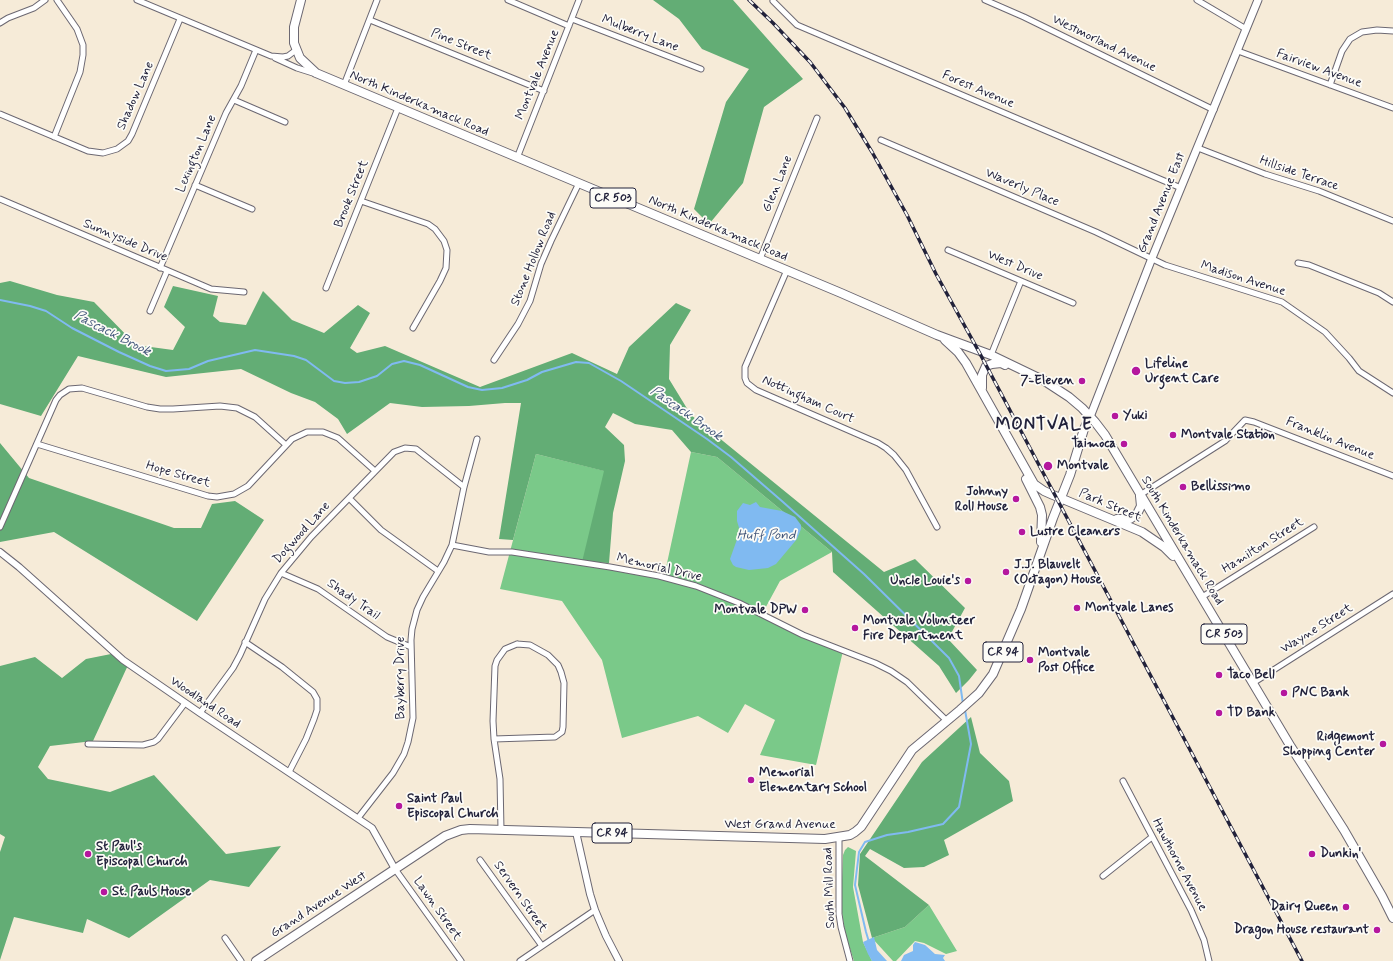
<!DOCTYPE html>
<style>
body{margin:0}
canvas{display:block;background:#f6ebd8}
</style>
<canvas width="1393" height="961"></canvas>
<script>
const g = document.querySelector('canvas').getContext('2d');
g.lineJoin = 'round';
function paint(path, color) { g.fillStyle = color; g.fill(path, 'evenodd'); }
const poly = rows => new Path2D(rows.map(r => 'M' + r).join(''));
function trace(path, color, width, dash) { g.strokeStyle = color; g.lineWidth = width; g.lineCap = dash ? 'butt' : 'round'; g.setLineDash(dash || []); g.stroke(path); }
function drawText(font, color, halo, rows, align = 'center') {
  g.font = font + ' Mynerve,sans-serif'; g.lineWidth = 3.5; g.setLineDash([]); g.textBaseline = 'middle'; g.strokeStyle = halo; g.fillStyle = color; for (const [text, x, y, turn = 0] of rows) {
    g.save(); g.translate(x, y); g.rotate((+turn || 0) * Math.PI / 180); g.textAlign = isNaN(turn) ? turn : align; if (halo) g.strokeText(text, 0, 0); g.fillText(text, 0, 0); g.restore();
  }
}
const green = poly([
 [691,452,717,457,832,552,780,581,761,616,843,651,816,765,760,755,775,720,745,704,728,733,698,716,622,738,602,660,562,601,500,589,536,454,605,471,583,562,664,577],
 [848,847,856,851,853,887,863,942,872,961,854,961,845,933,841,906,843,855,845,850],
 [929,905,957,951,946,954,924,943,915,941,896,961,893,961,872,938,905,927]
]);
const forest = poly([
 [653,0,733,0,803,79,764,107,743,183,710,223,706,221,694,209,726,102,749,69,702,49,679,19],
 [10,281,57,295,94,302,136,345,173,350,185,327,164,307,173,286,218,296,213,316,220,322,246,325,263,291,292,320,324,333,358,305,370,313,350,348,357,353,385,346,480,387,572,353,617,374,629,347,676,303,691,310,670,345,669,379,691,415,884,572,915,559,965,608,948,639,977,670,969,680,956,693,939,666,833,572,832,552,717,457,691,452,672,430,635,424,613,413,605,427,624,445,625,461,613,513,609,563,582,562,604,471,536,454,513,540,499,539,521,403,505,403,469,406,422,407,390,403,347,434,338,419,315,402,291,393,241,369,166,377,78,356,41,416,0,404,0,283],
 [0,443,29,478,174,528,201,528,212,504,235,501,264,520,197,621,54,532,0,542],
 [116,653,129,663,93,741,50,746,38,767,48,779,110,792,154,775,226,854,281,846,249,887,210,880,129,938,87,919,83,933,14,917,0,960,0,852,5,837,0,834,0,666,35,657,62,678,86,659],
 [971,717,980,753,1009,781,1013,801,944,840,949,855,924,867,904,868,870,849,865,856,929,905,905,927,872,938,858,885,860,854,922,762]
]);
const water = poly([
 [756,502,760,507,782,511,795,517,801,525,801,529,797,539,776,564,768,568,749,570,736,567,733,565,730,559,740,531,737,521,737,511,743,503,750,505],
 [874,937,877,950,887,961,872,961,868,954,863,942],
 [915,942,925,945,935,954,945,955,943,958,945,961,901,961,904,955,913,951,913,945]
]);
const stream = poly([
 [0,300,30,306,46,311,72,328,119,352,150,366,166,371,189,369,208,361,255,350,294,356,306,360,334,381,345,383,359,382,377,376,392,364,404,361,420,365,468,387,482,390,502,388,527,380,542,372,576,362,589,363,621,381,707,439,731,457,783,502,864,574,949,658,959,676,963,704],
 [869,942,866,932,855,885,859,852,865,842,887,835,908,832,943,824,959,807,971,744,965,710]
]);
const minor = poly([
 [137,0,271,56,283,57,288,56,296,50],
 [508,0,569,26],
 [985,0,1024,17,1214,110],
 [1197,0,1246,29],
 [773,1,797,25,1181,188],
 [572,19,701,69],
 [370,20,544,91],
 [0,23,8,18,34,8,45,0],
 [1238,51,1393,108],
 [275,58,297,68,316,74],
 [344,85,377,0],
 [1330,85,1342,51,1350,39,1362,32,1377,30,1393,31],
 [234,100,285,122],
 [0,114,88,151,103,153,117,149,128,141,132,134,180,19],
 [54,137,80,72,83,55,83,45,77,29,57,0],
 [881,140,1096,232,1165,265,1282,302,1325,332,1349,358,1359,371,1393,393],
 [1198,148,1265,174,1319,191,1393,221],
 [517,158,579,0],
 [195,185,252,209],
 [0,199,211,289,244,292],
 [361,201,428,224,435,229,444,241,447,250,446,268,440,281,413,328],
 [948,250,1073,303],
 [760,259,817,118],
 [1298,263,1309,265,1379,293,1393,302],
 [160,268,226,113,241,86,256,50],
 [787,270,745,367,745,378,747,383,756,390,878,443,886,448,894,455,906,470,937,527],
 [326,288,398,108],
 [150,311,167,271],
 [991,355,1021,281],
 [494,360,518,324,530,301,541,264,551,241,579,183],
 [37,444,208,496,217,497,234,494,248,486,292,439,307,432,323,432,338,438,375,471],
 [1140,495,1225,441,1245,420,1254,422,1393,476],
 [349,498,381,530,438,571],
 [0,527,56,400,60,395,69,389,82,388,147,407,160,409,173,409,220,406,237,408,255,417,286,445],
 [452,545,489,552,512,552,610,567,659,576,696,586,739,603,803,635,875,663,891,671,907,682,947,721],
 [281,573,318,589,387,637,411,647],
 [1202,597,1314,527],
 [245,642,282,667,313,692,317,699,317,710,314,719,306,739,289,772],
 [517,644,530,645,548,655,558,665,561,672,564,683,563,727,562,732,555,737,494,739,493,721,495,666,497,660,505,649,517,644],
 [1253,683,1393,594],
 [200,713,233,668,240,655,265,599,281,573,311,537,394,452,405,448,416,449,464,487],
 [494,739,500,779,501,830],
 [88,744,143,745,154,742,158,739,185,703],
 [1123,781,1191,910,1204,940,1209,961],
 [358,818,393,773,404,754,408,742,413,718,411,640,412,629,417,610,423,597,444,562,452,545,464,487,477,439],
 [839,838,839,914,841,927,850,961],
 [480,860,542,946],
 [395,869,461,961],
 [1103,876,1152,837],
 [225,938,241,961],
 [520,961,595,910]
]);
const tertiary = poly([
 [0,552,19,567,123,660,200,713,372,828,395,869],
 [576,832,590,894,595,910,606,936,619,961]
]);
const secondary = poly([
 [1090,417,1152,258,1258,0]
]);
const primary = poly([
 [301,0,294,27,294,43,300,58,316,73,841,293,937,335,991,355,1043,380,1069,397,1082,408,1095,422,1105,435,1291,747,1344,830,1382,896,1393,918],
 [945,340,958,352,966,363,1034,484,1044,491,1053,495,1142,532,1164,547,1173,556],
 [982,388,982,375,986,366,992,364,1001,363,1005,365],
 [1026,479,1040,507,1042,515,1041,542],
 [1117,519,1130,519,1137,514,1141,506,1140,496],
 [256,961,445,836,461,830,470,829,825,839,850,835,855,832,861,827,912,750,960,710,979,693,993,674,1021,609,1053,518,1070,475,1084,429,1090,417]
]);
const rail = poly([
 [749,0,773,23,810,62,845,108,872,152,907,215,936,274,978,350,1302,961]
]);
const markers = [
 [1136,371,5,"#b5179e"],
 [1082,381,4,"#b5179e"],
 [1115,416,4,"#b5179e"],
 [1173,435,4,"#b5179e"],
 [1124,444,4,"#b5179e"],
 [1048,466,5,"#b5179e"],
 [1183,487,4,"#b5179e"],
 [1016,499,4,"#b5179e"],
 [1022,532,4,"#b5179e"],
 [1006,572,4,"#b5179e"],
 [968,581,4,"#b5179e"],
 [1077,608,4,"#b5179e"],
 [805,610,4,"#b5179e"],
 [855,628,4,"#b5179e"],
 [1030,660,4,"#b5179e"],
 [1219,675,4,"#b5179e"],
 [1284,693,4,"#b5179e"],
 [1219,713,4,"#b5179e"],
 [1383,744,4,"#b5179e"],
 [751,780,4,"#b5179e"],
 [399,806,4,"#b5179e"],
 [88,854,4,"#b5179e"],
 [1312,854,4,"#b5179e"],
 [104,892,4,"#b5179e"],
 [1346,907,4,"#b5179e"],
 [1377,930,4,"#b5179e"]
];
const shields = [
 [613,198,46],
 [1224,634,46],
 [1003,652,40],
 [612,833,40]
];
const shieldNames = [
 ["CR 503",613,198],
 ["CR 503",1224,634],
 ["CR 94",1003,652],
 ["CR 94",612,833]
];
const streetNames = [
 ["Mulberry Lane",640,34,21],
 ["Westmorland Avenue",1104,44,26],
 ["Pine Street",461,45,22],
 ["Fairview Avenue",1319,69,20],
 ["Montvale Avenue",538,75,-68],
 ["Forest Avenue",978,90,23],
 ["Shadow Lane",136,96,-66],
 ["North Kinderkamack Road",419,104,23],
 ["Lexington Lane",197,154,-67],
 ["Hillside Terrace",1299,174,19],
 ["Glen Lane",778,184,-68],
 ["Waverly Place",1022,188,23],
 ["Brook Street",352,194,-68],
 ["Grand Avenue East",1162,203,-68],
 ["North Kinderkamack Road",718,229,23],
 ["Sunnyside Drive",125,241,23],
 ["Stone Hollow Road",534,259,-68],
 ["West Drive",1015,266,23],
 ["Madison Avenue",1243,279,18],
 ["Nottingham Court",808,400,24],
 ["Franklin Avenue",1330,439,22],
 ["Hope Street",178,475,16],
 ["Park Street",1110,506,23],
 ["Dogwood Lane",302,533,-48],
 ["South Kinderkamack Road",1182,541,59],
 ["Hamilton Street",1263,546,-32],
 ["Memorial Drive",659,568,13],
 ["Shady Trail",353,600,35],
 ["Wayne Street",1317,629,-32],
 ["Bayberry Drive",401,678,-90],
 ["Woodland Road",205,703,34],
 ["West Grand Avenue",780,825],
 ["Hawthorne Avenue",1179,865,62],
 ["South Mill Road",830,888,-92],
 ["Servern Street",520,897,55],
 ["Grand Avenue West",319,905,-33],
 ["Lawn Street",437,909,55]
];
const poiNames = [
 ["Lifeline",1145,364],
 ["Urgent Care",1145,379],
 ["7-Eleven",1074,381,"right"],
 ["Yuki",1123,416],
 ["Montvale Station",1181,435],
 ["Taimoca",1116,444,"right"],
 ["Montvale",1057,466],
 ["Bellissimo",1191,487],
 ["Johnny",1008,492,"right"],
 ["Roll House",1008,507,"right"],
 ["Lustre Cleaners",1030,532],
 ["J.J. Blauvelt",1014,565],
 ["(Octagon) House",1014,580],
 ["Uncle Louie's",960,581,"right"],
 ["Montvale Lanes",1085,608],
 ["Montvale DPW",797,610,"right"],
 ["Montvale Volunteer",863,621],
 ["Fire Department",863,636],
 ["Montvale",1038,653],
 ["Post Office",1038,668],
 ["Taco Bell",1227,675],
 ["PNC Bank",1292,693],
 ["TD Bank",1227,713],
 ["Ridgemont",1375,737,"right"],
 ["Shopping Center",1375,752,"right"],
 ["Memorial",759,773],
 ["Elementary School",759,788],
 ["Saint Paul",407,799],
 ["Episcopal Church",407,814],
 ["St Paul's",96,847],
 ["Episcopal Church",96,862],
 ["Dunkin'",1320,854],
 ["St. Pauls House",112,892],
 ["Dairy Queen",1338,907,"right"],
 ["Dragon House restaurant",1369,930,"right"]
];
const waterNames = [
 ["Pascack Brook",112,334,27],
 ["Pascack Brook",686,414,35],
 ["Huff Pond",766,536]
];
const districtNames = [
 ["MONTVALE",1044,425]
];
paint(green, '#7ac989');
paint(forest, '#63ad75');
paint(water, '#80baf1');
trace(stream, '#80baf1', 2);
trace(minor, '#6c6872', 7);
trace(tertiary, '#6c6872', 8);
trace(secondary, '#6c6872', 9);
trace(primary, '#6c6872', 10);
trace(minor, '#fff', 5);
trace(tertiary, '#fff', 6);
trace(secondary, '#fff', 7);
trace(primary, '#fff', 8);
trace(rail, '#22223b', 3.5);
trace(rail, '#fdfcf7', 2, [6]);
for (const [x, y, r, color] of markers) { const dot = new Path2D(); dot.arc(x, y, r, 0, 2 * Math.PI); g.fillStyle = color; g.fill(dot); trace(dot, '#fdfcf7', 1.5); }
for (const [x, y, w] of shields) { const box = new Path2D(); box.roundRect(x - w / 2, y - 10, w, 20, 3); g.fillStyle = '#fdfcf7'; g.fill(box); trace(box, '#22223b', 1); }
drawText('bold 12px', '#22223b', null, shieldNames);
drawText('13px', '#22223b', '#fdfcf7', streetNames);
drawText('bold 13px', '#22223b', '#fdfcf7', poiNames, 'left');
drawText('italic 14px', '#43577b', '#fdfcf7', waterNames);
g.letterSpacing = '1px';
drawText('bold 17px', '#22223b', '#fdfcf7', districtNames);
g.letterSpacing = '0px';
</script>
